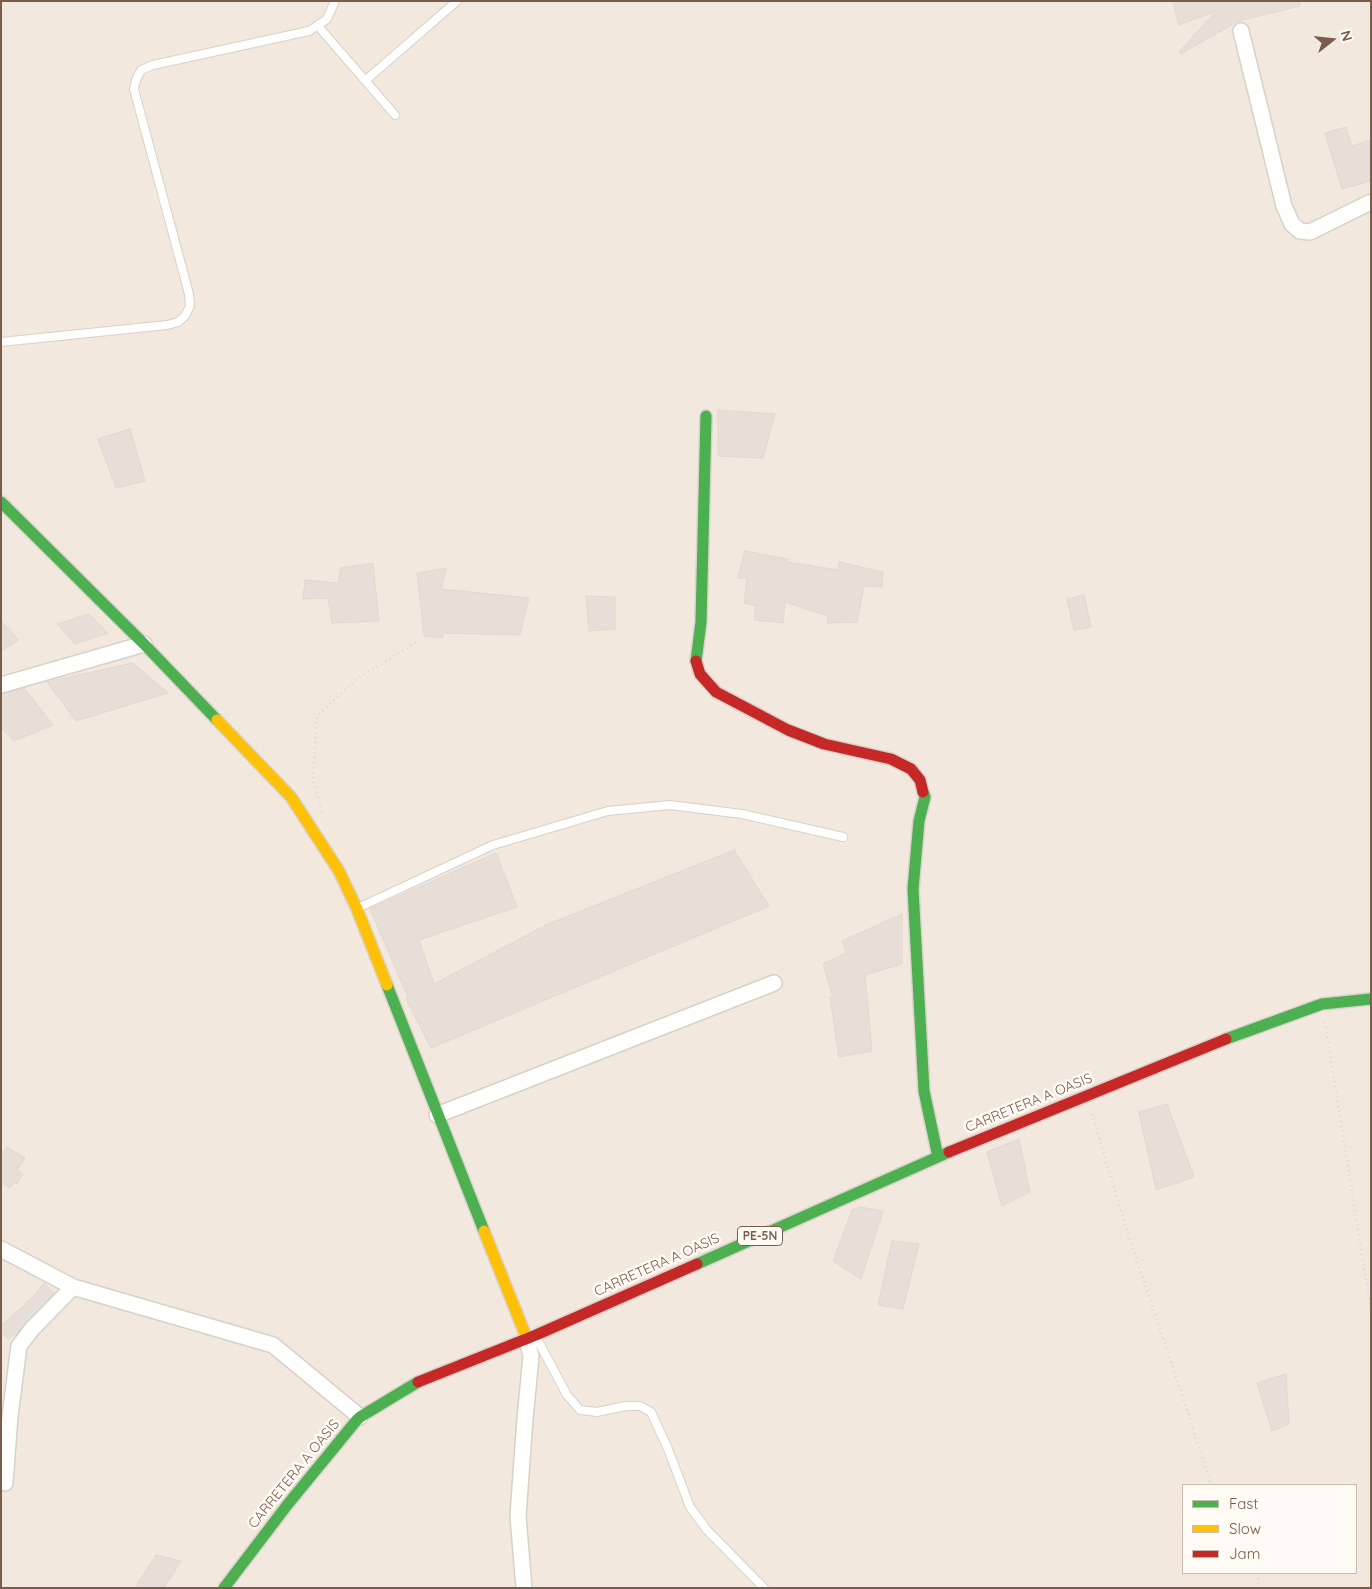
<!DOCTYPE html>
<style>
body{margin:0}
#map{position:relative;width:1372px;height:1589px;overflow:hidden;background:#f9f5f0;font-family:Quicksand,sans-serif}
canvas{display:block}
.frame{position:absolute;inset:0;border:2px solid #7a5c4d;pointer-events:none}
.legend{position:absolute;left:1182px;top:1484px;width:175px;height:90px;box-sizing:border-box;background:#fffaf3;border:1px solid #cabbb1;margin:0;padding:6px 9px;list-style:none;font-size:15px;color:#7a5c4d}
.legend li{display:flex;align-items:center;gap:10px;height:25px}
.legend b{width:25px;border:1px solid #cabbb1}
.north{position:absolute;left:1307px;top:15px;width:50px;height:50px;-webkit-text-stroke:4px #fffaf3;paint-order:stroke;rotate:74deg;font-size:14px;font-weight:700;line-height:20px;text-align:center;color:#7a5c4d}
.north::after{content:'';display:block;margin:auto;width:18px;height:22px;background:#7a5c4d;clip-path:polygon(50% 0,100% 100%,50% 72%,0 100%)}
</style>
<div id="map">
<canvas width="1372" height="1589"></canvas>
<div class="frame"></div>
<ul class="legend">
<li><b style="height:6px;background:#4caf50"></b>Fast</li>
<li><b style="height:6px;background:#ffc107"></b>Slow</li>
<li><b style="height:6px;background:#c62828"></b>Jam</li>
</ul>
<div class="north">N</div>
</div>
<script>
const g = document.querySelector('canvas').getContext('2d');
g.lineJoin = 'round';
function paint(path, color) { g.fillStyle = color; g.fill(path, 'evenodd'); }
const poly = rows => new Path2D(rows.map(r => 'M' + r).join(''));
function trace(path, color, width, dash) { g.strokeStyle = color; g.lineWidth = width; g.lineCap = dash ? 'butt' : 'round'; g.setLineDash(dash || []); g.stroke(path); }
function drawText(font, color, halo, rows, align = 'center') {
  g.font = font + ' Quicksand,sans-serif'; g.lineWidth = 5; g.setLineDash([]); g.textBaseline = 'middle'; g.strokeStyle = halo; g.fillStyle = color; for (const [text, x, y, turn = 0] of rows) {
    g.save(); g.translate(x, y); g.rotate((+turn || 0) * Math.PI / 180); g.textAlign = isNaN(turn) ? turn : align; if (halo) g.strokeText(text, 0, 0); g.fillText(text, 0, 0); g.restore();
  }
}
const residential = poly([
 [1,1,1371,1,1371,1588,1,1588],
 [1183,1485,1356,1485,1356,1573,1183,1573]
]);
const building = poly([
 [1173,1,1299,1,1300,6,1238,21,1181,54,1179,52,1216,11,1179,25,1173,1],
 [1346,127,1352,146,1371,140,1371,181,1342,189,1325,133,1346,127],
 [717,410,775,414,763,458,718,456,718,416,717,410],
 [130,429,145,481,116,488,98,439,130,429],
 [745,551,788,559,788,562,838,570,839,562,883,572,882,587,864,586,857,622,827,623,828,616,785,602,783,623,754,620,756,606,744,603,747,578,738,578,745,551],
 [373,563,379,621,332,623,328,598,303,599,305,580,338,583,341,568,373,563],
 [447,568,441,589,529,598,520,635,442,633,443,638,424,636,417,573,447,568],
 [1084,595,1091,627,1074,630,1067,599,1084,595],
 [586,596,615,597,615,629,589,631,586,596],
 [89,614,108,633,75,644,57,624,89,614],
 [1,621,19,640,1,651,1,621],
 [133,663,168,693,76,721,47,682,133,663],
 [24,688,53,725,14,741,1,728,1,694,24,688],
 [734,850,769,906,431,1048,408,1003,406,998,408,997,370,909,496,853,517,907,419,940,434,984,546,925,734,850],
 [902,914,902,964,865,975,872,1051,839,1057,830,997,833,997,823,964,846,953,842,941,902,914],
 [1167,1104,1194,1177,1156,1190,1139,1112,1167,1104],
 [1019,1139,1030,1192,1002,1206,987,1152,1019,1139],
 [7,1147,25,1158,17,1170,23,1174,17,1184,14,1183,10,1188,1,1182,1,1156,7,1147],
 [860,1207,883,1211,861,1279,833,1261,852,1210,860,1207],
 [892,1241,919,1244,903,1309,878,1305,892,1241],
 [44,1283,54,1293,18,1332,8,1339,1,1332,1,1326,35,1295,44,1283],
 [1286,1374,1289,1424,1272,1431,1257,1383,1286,1374],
 [156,1555,181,1561,164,1588,135,1588,156,1555]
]);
const path = poly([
 [322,812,313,779,317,716,358,678,417,642],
 [1325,1022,1371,1311],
 [1092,1114,1128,1234,1181,1392,1211,1485],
 [1257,1573,1259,1588]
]);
const lane = poly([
 [318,26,395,115],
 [366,80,457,1],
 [1,342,167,325,178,322,185,316,190,306,189,294,134,89,136,80,141,70,153,65,309,31,327,19,335,1],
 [358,908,493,845,608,811,670,805,742,814,843,837],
 [536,1337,567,1395,580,1410,597,1412,626,1406,640,1406,651,1412,668,1449,690,1507,707,1530,764,1588]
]);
const street = poly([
 [1241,31,1284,206,1292,224,1300,231,1310,232,1371,202],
 [1,685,144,644],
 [437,1115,774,983],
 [1,1249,73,1287,273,1345,360,1417],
 [5,1483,10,1416,19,1346,32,1329,73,1287],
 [524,1588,518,1516,525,1419,531,1356,527,1339]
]);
const fast = poly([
 [1,502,144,644,217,720],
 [696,661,701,622,706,416],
 [923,792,925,797,919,821,913,889,924,1091,938,1157],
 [387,985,484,1231],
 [1226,1039,1322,1004,1371,999],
 [697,1264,949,1152],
 [224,1588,288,1504,356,1421,360,1417,418,1382]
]);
const slow = poly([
 [217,720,291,797,339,871,357,909,387,985],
 [484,1231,527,1339]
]);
const jam = poly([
 [696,661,700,674,716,692,788,730,824,744,891,759,911,769,920,780,923,792],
 [949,1152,1226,1039],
 [418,1382,536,1335,697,1264]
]);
const shields = [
 [760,1236,45]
];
const shieldNames = [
 ["PE-5N",760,1236]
];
const streetNames = [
 ["CARRETERA A OASIS",1029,1103,-22],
 ["CARRETERA A OASIS",657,1265,-24],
 ["CARRETERA A OASIS",294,1474,-51]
];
paint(residential, '#f2e8de');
paint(building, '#e6ded7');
trace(building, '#e2d8d2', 1);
trace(lane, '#d7d1cb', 10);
trace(street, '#d7d1cb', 18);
trace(fast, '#d9d2cb', 14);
trace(slow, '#d9d2cb', 14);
trace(jam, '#d9d2cb', 14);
trace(path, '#dcd5d0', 2.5, [1, 4]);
trace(lane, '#fefefd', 8);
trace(street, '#fefefd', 15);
trace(fast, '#4caf50', 11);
trace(slow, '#ffc107', 11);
trace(jam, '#c62828', 11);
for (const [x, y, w] of shields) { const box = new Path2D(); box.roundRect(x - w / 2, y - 9.5, w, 19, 4); g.fillStyle = '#fffaf3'; g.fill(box); trace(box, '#7a5c4d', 1); }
drawText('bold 12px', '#7a5c4d', null, shieldNames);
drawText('14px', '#7a5c4d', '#fffaf3', streetNames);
</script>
